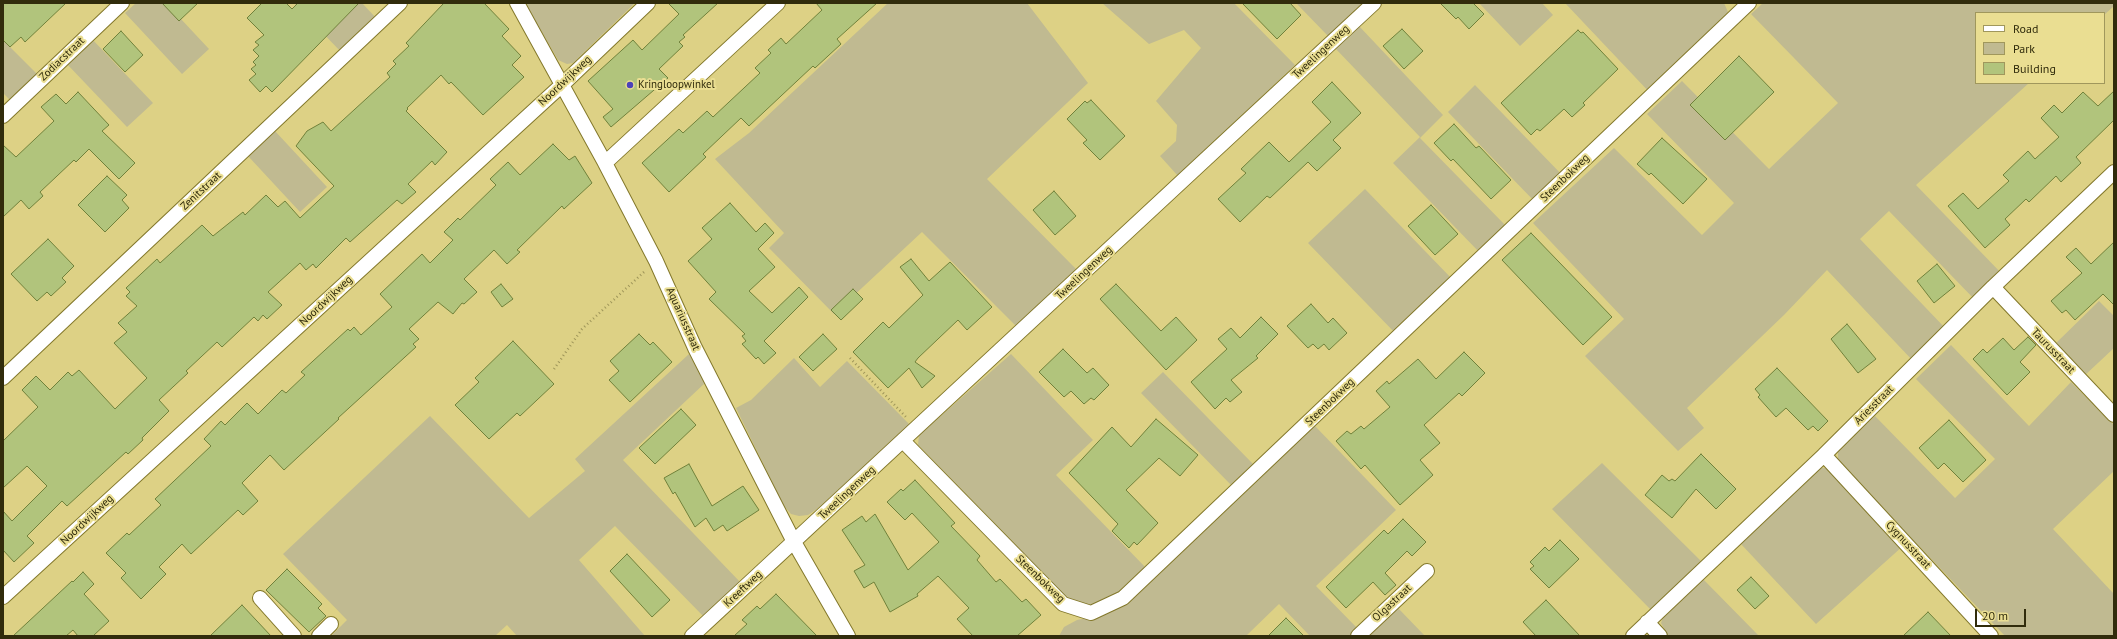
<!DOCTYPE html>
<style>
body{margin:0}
#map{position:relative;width:2117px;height:639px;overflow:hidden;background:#ddd185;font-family:"PT Sans",sans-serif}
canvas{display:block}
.frame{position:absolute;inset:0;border:4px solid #312c0c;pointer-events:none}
.legend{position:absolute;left:1975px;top:12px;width:130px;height:72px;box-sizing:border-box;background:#eade92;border:1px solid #a0975c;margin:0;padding:5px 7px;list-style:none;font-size:12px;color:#312c0c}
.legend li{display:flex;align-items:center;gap:8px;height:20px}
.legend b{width:20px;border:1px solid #a0975c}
.scale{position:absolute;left:1975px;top:609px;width:51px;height:18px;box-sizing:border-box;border:2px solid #312c0c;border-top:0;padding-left:5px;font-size:12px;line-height:14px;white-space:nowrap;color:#312c0c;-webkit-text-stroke:3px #eade92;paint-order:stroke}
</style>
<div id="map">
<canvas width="2117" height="639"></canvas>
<div class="frame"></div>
<ul class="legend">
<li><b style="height:5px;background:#fff"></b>Road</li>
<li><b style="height:11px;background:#c0ba91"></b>Park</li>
<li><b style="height:11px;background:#b1c47c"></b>Building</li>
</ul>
<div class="scale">20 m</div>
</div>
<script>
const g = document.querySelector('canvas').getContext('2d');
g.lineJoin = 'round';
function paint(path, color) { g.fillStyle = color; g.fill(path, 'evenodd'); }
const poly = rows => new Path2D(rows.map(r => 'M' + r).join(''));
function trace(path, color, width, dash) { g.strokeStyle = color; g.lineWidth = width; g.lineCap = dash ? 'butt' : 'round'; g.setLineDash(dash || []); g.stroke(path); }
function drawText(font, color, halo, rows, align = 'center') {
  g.font = font + ' "PT Sans",sans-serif'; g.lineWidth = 4; g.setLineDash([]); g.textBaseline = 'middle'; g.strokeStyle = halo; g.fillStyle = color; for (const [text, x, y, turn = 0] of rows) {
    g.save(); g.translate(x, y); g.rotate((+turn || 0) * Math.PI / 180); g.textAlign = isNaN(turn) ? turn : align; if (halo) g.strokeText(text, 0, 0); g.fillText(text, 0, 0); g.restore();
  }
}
const green = poly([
 [136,3,166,3,209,49,182,74,125,13],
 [294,3,362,3,377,19,342,53],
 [525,3,635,3,573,63,567,64,558,60],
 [888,3,1027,3,1088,83,987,179,1076,269,1016,326,922,232,834,314,769,248,784,233,715,159,749,133],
 [1102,3,1234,3,1295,65,1178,176,1160,156,1176,141,1177,125,1156,101,1201,48,1184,30,1149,44],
 [1296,3,1363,3,1328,36],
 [1479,3,1542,3,1553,15,1520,46],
 [1565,3,1724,3,1728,12,1726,21,1652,95],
 [1763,3,2114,3,2114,6,2104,15,2104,13,1976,13,1976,83,2029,83,1916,185,2004,276,1977,302,1889,211,1860,239,1947,330,1914,362,1827,270,1784,315,1687,408,1704,428,1678,451,1585,356,1624,319,1533,223,1614,148,1702,235,1734,203,1647,114,1682,81,1769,169,1838,103,1751,14],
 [1359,26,1443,115,1420,138,1507,227,1480,253,1393,163,1420,137,1335,48],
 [91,38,153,103,127,127,66,63],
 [3,40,38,75,11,101,3,93],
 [1475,85,1565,178,1537,204,1448,112],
 [275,131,327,187,300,212,248,156],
 [1365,189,1454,281,1397,335,1308,243],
 [2099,301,2114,316,2114,348,2083,377,2053,346],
 [1951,345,2029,426,2071,382,2114,425,2114,471,2053,529,2114,594,2114,636,2005,636,1844,468,1838,459,1838,452,1842,447,1875,416,1955,498,1995,459,1916,379],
 [689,354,705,383,623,460,741,583,704,617,615,526,579,560,645,636,517,636,507,625,495,636,331,636,347,620,283,554,430,416,529,518,585,471,575,459],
 [1011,354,1093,440,1056,475,1147,569,1119,595,1091,606,1078,603,1066,597,918,445,919,435],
 [794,358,820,387,847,361,910,425,817,509,808,515,799,516,791,514,783,505,736,408,751,400],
 [1163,372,1253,464,1231,485,1141,393],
 [1315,426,1396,510,1316,586,1359,630,1353,636,1310,636,1279,604,1246,636,1059,636,1064,627,1077,620,1097,616,1234,500],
 [1602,463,1702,562,1651,610,1552,509],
 [1820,468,1826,468,1903,546,1816,624,1740,543,1814,472],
 [1702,578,1759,636,1668,636,1661,623,1663,617],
 [1398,608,1425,636,1366,636]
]);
const building = poly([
 [3,3,66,3,25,42,21,37,10,47,3,40,3,3],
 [162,3,198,3,179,21,162,3],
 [262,3,286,3,292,9,298,3,359,3,272,92,266,86,260,92,249,80,256,74,251,69,256,65,253,62,259,56,253,50,259,45,255,42,264,35,247,18,262,3],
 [444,3,484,3,509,29,502,36,521,56,512,65,524,77,483,115,451,82,449,84,441,75,407,108,408,109,406,111,447,152,435,165,432,161,408,184,416,192,402,204,397,200,350,242,346,238,316,268,313,264,306,270,300,263,268,292,282,305,267,319,263,315,258,321,254,317,222,347,217,342,186,371,188,373,159,400,169,411,142,438,143,440,128,454,126,452,67,506,62,501,27,536,34,543,14,562,3,550,3,511,12,521,47,486,27,466,3,488,3,441,38,407,22,390,36,376,50,390,68,372,72,376,79,370,115,409,147,378,114,343,127,332,118,323,137,306,126,296,130,292,126,288,157,259,160,263,202,225,213,236,243,212,245,215,266,195,278,207,285,201,300,218,334,186,296,146,307,131,323,122,331,131,390,77,387,73,396,64,393,61,409,46,406,43,444,3],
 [668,3,718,3,683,35,685,37,679,42,683,46,659,69,668,78,611,127,603,117,613,109,588,81,633,40,642,50,679,14,668,3],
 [816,3,877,3,837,39,841,44,815,68,813,66,749,126,741,118,703,154,706,157,669,192,642,163,679,129,683,133,707,111,713,117,760,73,755,68,771,53,768,50,781,38,786,44,822,10,816,3],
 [1242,3,1290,3,1301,15,1277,39,1242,3],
 [1440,3,1473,3,1484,14,1469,29,1458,17,1456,19,1440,3],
 [1402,29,1423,51,1404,69,1383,46,1402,29],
 [1578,30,1581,33,1583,32,1618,69,1583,103,1585,105,1572,117,1564,109,1540,131,1537,129,1531,135,1501,103,1578,30],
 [121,31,143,55,125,72,103,49,121,31],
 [1739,56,1774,92,1725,140,1690,105,1739,56],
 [1332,82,1361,113,1333,140,1341,148,1317,171,1308,162,1270,198,1267,196,1240,222,1218,199,1246,173,1241,169,1269,142,1289,162,1331,122,1312,102,1332,82],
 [2114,91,2114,120,2076,157,2081,163,2061,182,2056,176,2029,202,2026,199,2005,219,2010,225,1985,248,1948,206,1963,193,1978,209,2009,181,2003,175,2028,151,2035,159,2059,137,2041,118,2054,105,2062,113,2083,92,2098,106,2114,91],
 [78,92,109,125,102,131,135,163,119,179,89,149,76,162,74,160,40,192,43,196,29,209,21,200,3,217,3,145,16,157,54,121,41,107,56,94,66,104,78,92],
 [1091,100,1125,136,1100,160,1083,143,1087,140,1067,119,1085,101,1087,103,1091,100],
 [1454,124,1476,148,1479,146,1511,180,1491,199,1453,159,1451,161,1434,143,1454,124],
 [1662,138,1707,179,1683,204,1651,173,1649,175,1637,164,1662,138],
 [553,144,569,160,575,156,592,183,564,209,562,206,517,250,520,252,507,264,494,250,464,279,477,292,464,304,462,303,453,314,438,302,409,329,419,339,413,344,416,347,338,418,339,419,284,470,270,455,242,483,258,501,243,515,238,510,191,554,182,544,159,567,166,574,141,599,121,578,126,573,106,553,127,533,129,535,161,505,155,499,211,446,204,439,221,421,225,425,247,403,258,414,282,390,286,393,305,375,301,372,348,329,350,331,354,327,361,335,392,307,380,294,422,254,430,263,453,240,444,232,458,218,460,220,496,185,490,179,508,162,520,175,553,144],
 [107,176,127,195,122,200,129,208,105,232,78,205,107,176],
 [1054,191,1076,216,1055,235,1033,210,1054,191],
 [730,203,756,232,765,223,774,233,758,249,775,267,749,291,772,313,799,287,808,297,764,341,776,353,764,364,758,357,756,359,742,344,746,341,742,336,745,334,709,299,716,292,688,261,712,239,702,228,730,203],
 [1431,205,1458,234,1435,255,1408,226,1431,205],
 [1531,233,1612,317,1583,345,1502,260,1531,233],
 [48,239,74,266,62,278,66,282,51,296,47,292,37,301,11,274,48,239],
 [2114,242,2114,305,2103,294,2075,320,2066,310,2062,313,2051,301,2082,273,2066,257,2076,248,2091,264,2114,242],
 [911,259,929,281,950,262,992,307,967,330,958,320,918,358,915,362,935,376,922,388,909,368,888,388,853,352,883,322,889,328,923,295,900,267,911,259],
 [1937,264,1955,286,1934,303,1917,281,1937,264],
 [501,284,513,299,502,307,491,292,501,284],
 [1116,284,1161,331,1176,317,1197,340,1166,370,1100,299,1116,284],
 [853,289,863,299,841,320,831,310,853,289],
 [1311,304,1328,323,1333,318,1347,333,1329,350,1324,344,1318,349,1313,344,1308,348,1287,326,1311,304],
 [1261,317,1278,334,1256,356,1258,358,1231,380,1242,392,1230,402,1226,398,1215,409,1191,382,1227,349,1218,339,1231,328,1240,338,1261,317],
 [1847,324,1876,359,1858,373,1831,339,1847,324],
 [639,334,650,345,653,342,672,362,630,402,609,380,619,371,610,361,639,334],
 [823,334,837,349,813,371,799,357,823,334],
 [2028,337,2036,345,2020,362,2030,372,2007,395,1973,359,1983,349,1987,353,2003,338,2014,350,2028,337],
 [513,341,554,384,520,416,517,413,489,439,455,405,479,382,475,378,513,341],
 [1063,349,1087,373,1093,368,1109,385,1094,400,1091,398,1084,404,1071,391,1064,397,1039,372,1063,349],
 [1464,352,1485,373,1462,396,1459,393,1424,425,1440,443,1420,460,1433,475,1400,505,1365,465,1361,469,1336,441,1347,431,1351,434,1361,426,1364,429,1390,407,1376,391,1387,381,1389,384,1418,359,1436,379,1464,352],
 [1777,368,1828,421,1818,431,1813,426,1808,430,1786,408,1776,417,1758,397,1760,395,1755,389,1777,368],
 [681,409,696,425,655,464,639,448,681,409],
 [1156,419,1198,455,1180,476,1159,458,1126,490,1158,523,1137,545,1134,542,1129,548,1112,531,1118,524,1069,473,1112,427,1131,447,1156,419],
 [1949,420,1986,460,1963,482,1944,463,1938,469,1919,448,1949,420],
 [1701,454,1736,489,1716,509,1696,489,1672,518,1645,495,1662,475,1669,481,1672,479,1675,481,1701,454],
 [689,464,712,506,743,486,759,510,727,531,723,525,714,531,706,518,695,527,675,492,673,494,664,478,689,464],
 [915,480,955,523,951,526,980,556,977,560,996,582,1000,579,1022,602,1026,599,1041,615,1017,636,973,636,957,619,969,608,938,576,917,594,918,596,890,612,874,582,864,588,854,571,865,565,842,530,862,516,866,522,875,514,908,570,939,542,912,513,905,520,887,502,901,489,903,491,915,480],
 [1403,519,1426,542,1412,556,1407,551,1385,573,1396,585,1385,595,1373,582,1346,608,1326,587,1384,530,1388,534,1403,519],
 [1560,540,1579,559,1549,588,1530,569,1534,566,1530,562,1545,547,1549,551,1560,540],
 [627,554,670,600,652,617,610,571,627,554],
 [287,569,322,604,318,608,326,616,309,632,266,590,287,569],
 [83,572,94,584,84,594,109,621,93,636,78,636,73,630,66,636,13,636,72,581,73,582,83,572],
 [1751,577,1769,596,1755,609,1737,590,1751,577],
 [776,594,817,636,734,636,747,624,742,620,757,606,760,609,776,594],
 [1546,600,1580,636,1536,636,1523,622,1546,600],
 [242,605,271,636,210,636,242,605],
 [1928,612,1951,636,1903,636,1928,612],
 [1286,618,1304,636,1268,636,1286,618]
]);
const path = poly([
 [850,358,906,417],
 [554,369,582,329,644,272]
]);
const minor = poly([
 [517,3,605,163,656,261,695,348,794,542,848,636],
 [3,116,122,3],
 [605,163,778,3],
 [1993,287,2114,415],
 [3,378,400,3],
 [903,441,1063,604,1091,613,1123,598,1749,3],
 [1824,455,1991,636],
 [3,597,563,84,648,3],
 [260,598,294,636],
 [1647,622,1660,636],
 [319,636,331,624],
 [692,636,1374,3],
 [1358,636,1427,571],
 [1633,636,1824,455,1993,287,2114,172]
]);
const markers = [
 [630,85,4,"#4c42b9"]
];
const streetNames = [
 ["Tweelingenweg",1321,52,-43],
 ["Zodiacstraat",62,59,-44],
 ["Noordwijkweg",565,81,-43],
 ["Steenbokweg",1565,178,-44],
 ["Zenitstraat",201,191,-43],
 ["Tweelingenweg",1084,273,-43],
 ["Noordwijkweg",326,301,-43],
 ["Aquariusstraat",683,319,66],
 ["Taurusstraat",2053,351,46],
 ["Steenbokweg",1330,402,-44],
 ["Ariesstraat",1874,405,-45],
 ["Tweelingenweg",847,493,-43],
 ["Noordwijkweg",87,520,-43],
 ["Cygnusstraat",1908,545,47],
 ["Steenbokweg",1040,579,44],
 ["Kreeftweg",743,589,-43],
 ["Olgastraat",1392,603,-43]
];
const poiNames = [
 ["Kringloopwinkel",638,85]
];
paint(green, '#c0ba91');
paint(building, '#b1c47c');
trace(building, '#70813b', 1);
trace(minor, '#83782b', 16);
trace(path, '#9e9559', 2.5, [1, 3]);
trace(minor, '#fff', 14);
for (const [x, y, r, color] of markers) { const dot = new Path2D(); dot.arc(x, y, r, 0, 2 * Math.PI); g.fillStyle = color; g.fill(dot); trace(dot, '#eade92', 1.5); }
drawText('11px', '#312c0c', '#eade92', streetNames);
drawText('11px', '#312c0c', '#eade92', poiNames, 'left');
</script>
